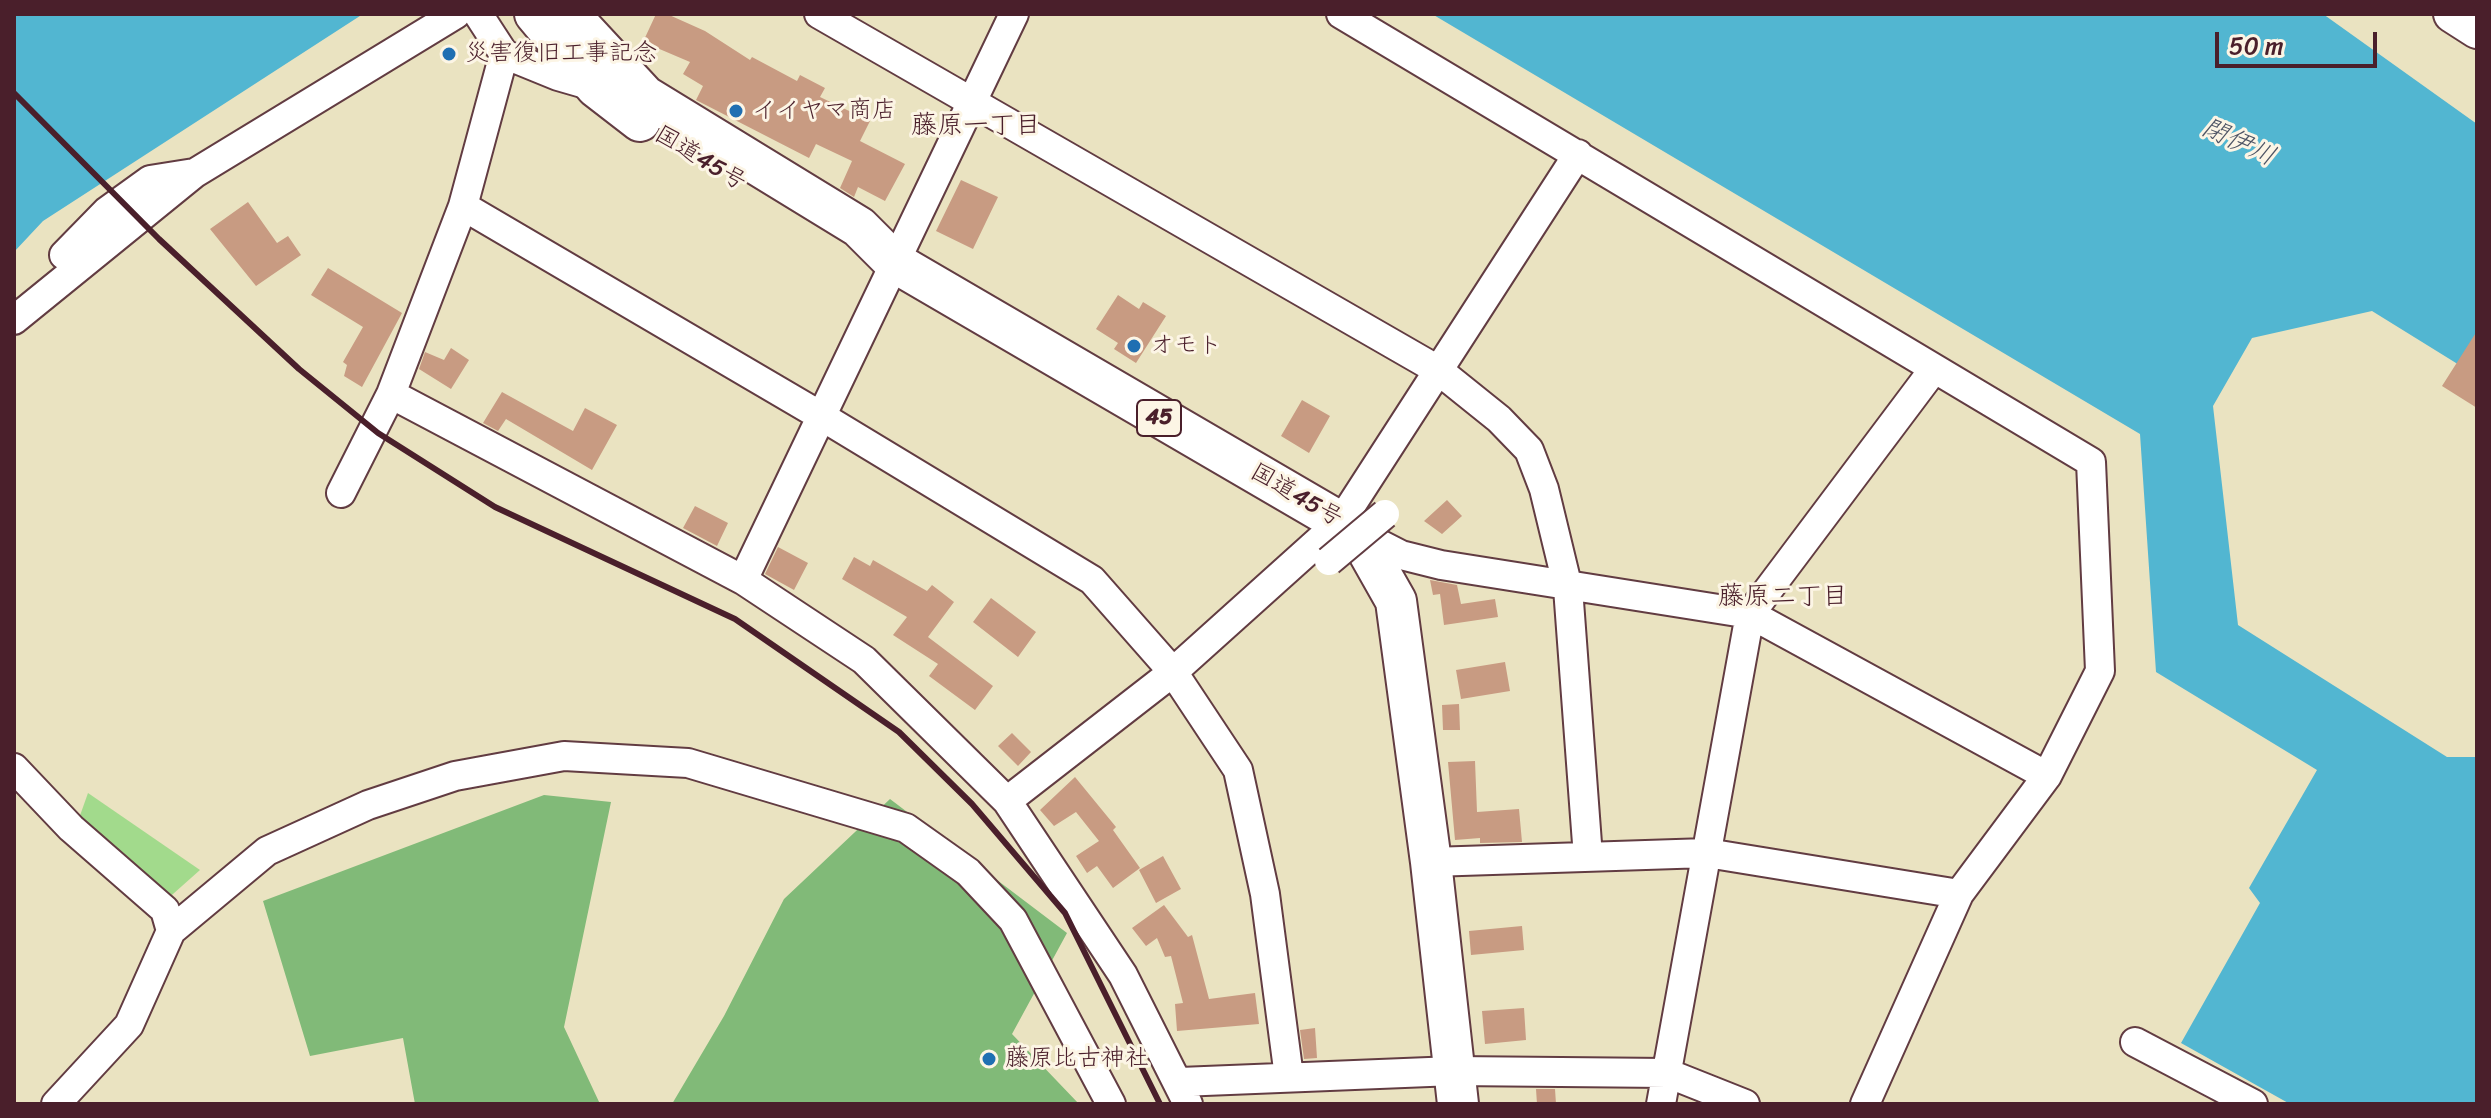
<!DOCTYPE html>
<meta charset="utf-8">
<style>
body{margin:0}
#map{position:relative;width:2491px;height:1118px;overflow:hidden;background:#eae3c1;font-family:Sriracha,sans-serif}
canvas{display:block}
.frame{position:absolute;inset:0;border:16px solid #4a1f2b;pointer-events:none}
.scale{position:absolute;left:2215px;top:32px;width:162px;height:36px;box-sizing:border-box;border:4px solid #4a1f2b;border-top:0;padding-left:10px;font-size:24px;line-height:28px;white-space:nowrap;color:#4a1f2b;-webkit-text-stroke:6px #fcf5e5;paint-order:stroke}
</style>
<div id="map">
<canvas width="2491" height="1118"></canvas>
<div class="frame"></div>
<div class="scale">50 m</div>
</div>
<script>
const g = document.querySelector('canvas').getContext('2d');
g.lineJoin = 'round';
function paint(path, color) { g.fillStyle = color; g.fill(path, 'evenodd'); }
const poly = rows => new Path2D(rows.map(r => 'M' + r).join(''));
function trace(path, color, width, dash) { g.strokeStyle = color; g.lineWidth = width; g.lineCap = dash ? 'butt' : 'round'; g.setLineDash(dash || []); g.stroke(path); }
function drawText(font, color, halo, rows, align = 'center') {
  g.font = font + ' Sriracha,"Klee One",sans-serif'; g.lineWidth = 6; g.setLineDash([]); g.textBaseline = 'middle'; g.strokeStyle = halo; g.fillStyle = color; for (const [text, x, y, turn = 0] of rows) {
    g.save(); g.translate(x, y); g.rotate((+turn || 0) * Math.PI / 180); g.textAlign = isNaN(turn) ? turn : align; if (halo) g.strokeText(text, 0, 0); g.fillText(text, 0, 0); g.restore();
  }
}
const green = poly([
 [88,793,200,870,164,902,77,824]
]);
const forest = poly([
 [544,795,611,802,564,1027,600,1104,415,1104,403,1038,310,1056,263,901],
 [890,799,1067,933,1012,1034,1079,1104,672,1104,724,1016,784,899]
]);
const water = poly([
 [14,14,363,14,43,221,14,252],
 [1432,14,2323,14,2477,124,2477,376,2372,311,2252,338,2213,406,2238,625,2447,757,2477,757,2477,1104,2290,1104,2181,1043,2260,903,2249,888,2317,770,2156,672,2140,434]
]);
const building = poly([
 [656,14,667,14,705,31,750,60,752,57,797,81,800,75,825,88,820,97,870,121,860,141,905,164,885,201,858,187,854,197,840,188,852,161,816,144,809,158,696,100,703,86,683,74,690,62,643,42],
 [961,180,998,197,973,249,936,231],
 [248,202,277,243,288,236,301,255,256,286,210,229],
 [328,268,402,313,362,387,344,376,347,365,343,362,363,327,311,295],
 [1118,295,1139,309,1143,302,1166,316,1136,363,1114,349,1118,343,1096,329],
 [2477,331,2477,408,2442,386],
 [451,348,469,360,451,389,419,369,425,352,444,360],
 [502,392,573,431,585,408,617,425,592,470,506,419,498,431,483,423],
 [1302,400,1330,416,1309,453,1281,436],
 [1447,500,1462,516,1442,534,1424,521],
 [695,506,728,523,717,546,683,528],
 [778,547,808,563,794,590,765,574],
 [854,557,870,566,873,560,927,591,932,585,954,602,928,637,993,686,975,710,929,676,938,664,893,635,907,617,842,579],
 [1430,580,1457,585,1461,604,1495,599,1498,617,1444,625,1440,594,1433,595],
 [991,598,1036,632,1018,657,973,622],
 [1505,662,1510,691,1461,699,1456,670],
 [1459,704,1460,730,1443,730,1442,705],
 [1012,733,1031,752,1018,766,998,746],
 [1475,761,1477,812,1519,809,1522,842,1480,843,1480,838,1455,840,1448,762],
 [1075,777,1116,827,1113,830,1140,868,1113,888,1097,866,1087,873,1076,856,1099,841,1076,812,1054,826,1040,810],
 [1163,856,1181,889,1156,903,1139,870],
 [1164,905,1188,937,1192,935,1209,999,1255,993,1259,1024,1177,1031,1175,1004,1183,1003,1171,956,1165,957,1157,938,1146,946,1132,928],
 [1522,926,1524,950,1471,955,1469,931],
 [1524,1008,1526,1040,1485,1044,1482,1011],
 [1315,1028,1317,1058,1304,1059,1300,1030],
 [1536,1089,1555,1089,1556,1104,1537,1104]
]);
const minor = poly([
 [478,14,504,54,558,76,596,87],
 [819,14,1438,370,1499,419,1529,450,1544,489,1568,588,1588,857],
 [1341,14,2091,462,2100,671,2047,776,1959,894,1865,1104],
 [504,54,463,206,391,394,743,580,864,660,1007,801,1173,672,1341,521,1578,154],
 [463,206,821,416,1092,580,1173,672,1238,770,1265,894,1289,1077],
 [64,255,107,211,150,180,194,173],
 [14,320,195,173,456,14],
 [341,493,391,394],
 [1358,533,1401,555,1441,565,1750,614,2047,776],
 [743,580,1014,14],
 [14,768,71,828,165,910,171,931,129,1025,56,1104],
 [1007,801,1123,975,1188,1104],
 [1431,862,1707,853,1959,894],
 [171,931,267,851,368,805,455,776,564,756,688,763,906,828,968,872,1013,920,1111,1104],
 [2135,1042,2253,1104],
 [1180,1082,1454,1071,1667,1073,1745,1104],
 [1661,1104,1750,614,1934,369]
]);
const major = poly([
 [2452,14,2477,30]
]);
const highway = poly([
 [535,14,596,87,640,121],
 [569,14,645,96,859,227,894,262,1357,532,1396,601,1431,862,1458,1104]
]);
const rail = poly([
 [14,93,159,239,299,369,378,433,495,507,735,619,899,732,972,804,1065,913,1160,1104]
]);
const minorBridge = poly([
 [1329,561,1385,514]
]);
const markers = [
 [449,54,8,"#1f6fb2"],
 [736,111,8,"#1f6fb2"],
 [1134,346,8,"#1f6fb2"],
 [989,1059,8,"#1f6fb2"]
];
const shields = [
 [1159,418,44]
];
const shieldNames = [
 ["45",1159,418]
];
const poiNames = [
 ["災害復旧工事記念",465,54],
 ["イイヤマ商店",752,111],
 ["オモト",1150,346],
 ["藤原比古神社",1005,1059]
];
const streetNames = [
 ["国道45号",700,159,31],
 ["国道45号",1296,496,30]
];
const neighbourhoodNames = [
 ["藤原一丁目",976,126],
 ["藤原二丁目",1783,597]
];
const waterNames = [
 ["閉伊川",2238,143,25]
];
paint(green, '#a2da8c');
paint(forest, '#81ba78');
paint(water, '#52b6d1');
paint(building, '#c89b82');
trace(minor, '#623c42', 32);
trace(major, '#623c42', 40);
trace(highway, '#623c42', 44);
trace(minor, '#fff', 28);
trace(major, '#fff', 36);
trace(highway, '#fff', 40);
trace(rail, '#4a1f2b', 6);
trace(minorBridge, '#623c42', 32, []);
trace(minorBridge, '#fff', 28);
for (const [x, y, r, color] of markers) { const dot = new Path2D(); dot.arc(x, y, r, 0, 2 * Math.PI); g.fillStyle = color; g.fill(dot); trace(dot, '#fcf5e5', 3); }
for (const [x, y, w] of shields) { const box = new Path2D(); box.roundRect(x - w / 2, y - 18, w, 36, 6); g.fillStyle = '#fcf5e5'; g.fill(box); trace(box, '#4a1f2b', 2); }
drawText('bold 22px', '#4a1f2b', null, shieldNames);
drawText('24px', '#4a1f2b', '#fcf5e5', poiNames, 'left');
drawText('24px', '#4a1f2b', '#fcf5e5', streetNames);
drawText('26px', '#4a1f2b', '#fcf5e5', neighbourhoodNames);
drawText('italic 26px', '#4d5465', '#fcf5e5', waterNames);
</script>
